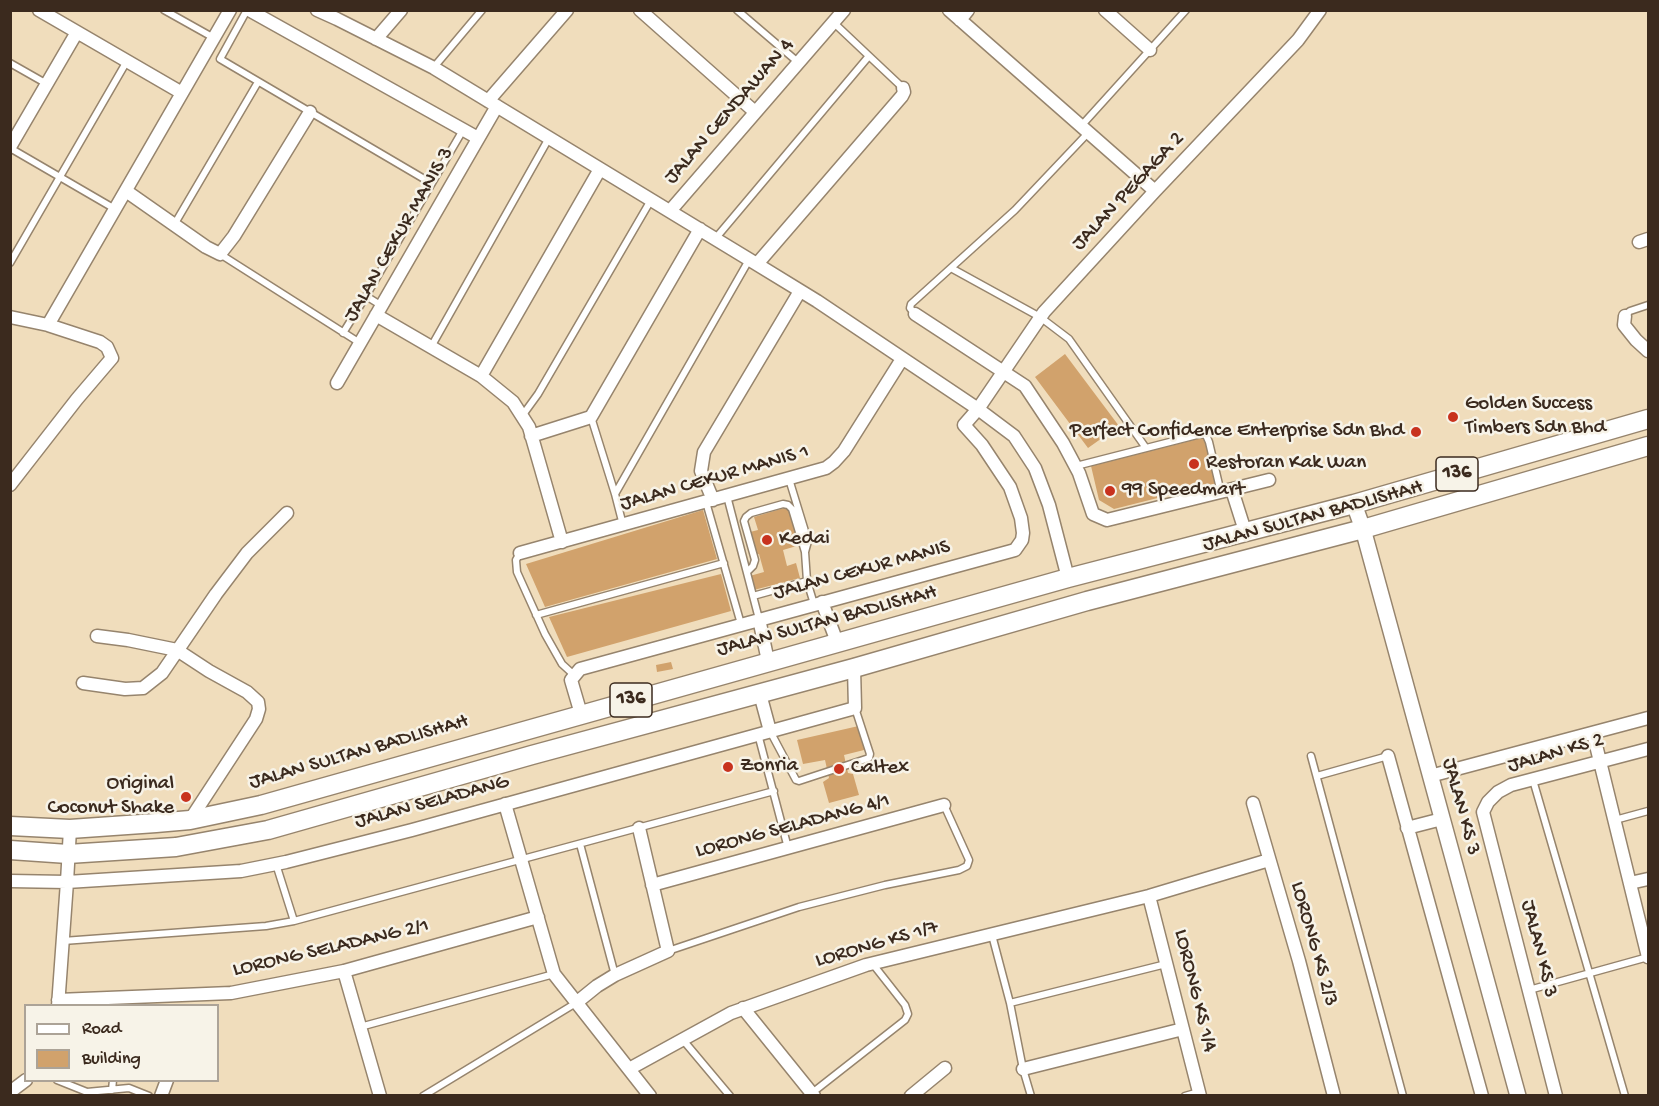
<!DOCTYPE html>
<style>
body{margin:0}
#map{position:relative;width:1659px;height:1106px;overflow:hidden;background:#f0ddbc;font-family:"Gochi Hand",sans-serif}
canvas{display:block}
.frame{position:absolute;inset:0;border:12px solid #3b2a1e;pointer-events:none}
.legend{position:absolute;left:24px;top:1004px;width:195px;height:78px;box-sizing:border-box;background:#f7f3e8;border:2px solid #aca397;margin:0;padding:8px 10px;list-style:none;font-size:18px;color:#3b2a1e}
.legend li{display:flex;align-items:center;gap:12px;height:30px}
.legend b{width:30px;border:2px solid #aca397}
</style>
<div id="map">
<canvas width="1659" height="1106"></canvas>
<div class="frame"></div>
<ul class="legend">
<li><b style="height:8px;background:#fff"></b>Road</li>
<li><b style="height:16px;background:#d1a26c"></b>Building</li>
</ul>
</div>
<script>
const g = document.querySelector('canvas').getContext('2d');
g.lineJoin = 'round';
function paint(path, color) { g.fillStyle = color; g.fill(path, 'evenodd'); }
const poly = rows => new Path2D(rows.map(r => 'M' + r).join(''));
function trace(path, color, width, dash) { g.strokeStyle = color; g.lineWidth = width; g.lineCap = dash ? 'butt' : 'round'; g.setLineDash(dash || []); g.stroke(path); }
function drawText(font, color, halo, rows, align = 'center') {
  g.font = font + ' "Gochi Hand",sans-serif'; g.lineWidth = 5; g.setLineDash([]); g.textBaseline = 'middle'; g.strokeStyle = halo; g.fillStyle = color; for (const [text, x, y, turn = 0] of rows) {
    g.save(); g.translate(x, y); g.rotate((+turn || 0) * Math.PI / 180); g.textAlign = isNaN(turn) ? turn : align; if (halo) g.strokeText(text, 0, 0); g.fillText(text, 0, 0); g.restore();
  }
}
const building = poly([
 [1065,354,1119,426,1088,448,1035,377],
 [1205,437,1217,483,1114,509,1099,500,1091,466],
 [784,508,791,511,800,545,783,550,787,566,796,563,800,578,750,591,746,577,764,572,759,554,756,555,750,532,758,530,754,517],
 [703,510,717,559,545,607,526,564],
 [721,574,731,611,567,657,549,617],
 [671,662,673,669,657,672,656,665],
 [863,725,868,749,844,755,848,773,853,774,859,795,829,803,823,782,829,778,825,760,803,764,797,740]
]);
const service = poly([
 [164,10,214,38],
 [247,10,220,59,431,183],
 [737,10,799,63],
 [869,56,903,88],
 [10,63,47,84],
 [434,67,482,10],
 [1082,125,1186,10],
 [10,148,115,209],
 [174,225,258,82],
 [715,239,869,56,833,22],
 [220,254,360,343],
 [10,263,127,61],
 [951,268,1040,317,1069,339,1146,448],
 [382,306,366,296,463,130],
 [915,314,910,308,911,304,1015,210,1088,133],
 [1625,315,1630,311,1648,305],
 [343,333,366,296],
 [431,347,549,138],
 [522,416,538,394,651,200],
 [591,417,615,494,749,260],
 [1076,466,1201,434,1206,435,1209,442,1221,493],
 [789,479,808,541,805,552,807,581,814,604],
 [615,494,623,525],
 [727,496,759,619],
 [706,502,741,624],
 [520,553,516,560,517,572,545,634,562,664,574,675],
 [747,572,753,566,755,560,744,521,746,517,751,513,783,504,788,505,792,509,805,552],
 [753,596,807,581],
 [536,615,724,563],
 [770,731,796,780,799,781,869,758,870,754,855,708],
 [758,734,788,848],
 [1311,756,1403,1096],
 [1317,776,1388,756],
 [1533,780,1625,1096],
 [1615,820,1648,811],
 [580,844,615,975],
 [276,864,294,921],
 [992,935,1010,1003],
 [63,941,266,926,294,921,774,791],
 [668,951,799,907,885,885,959,870,967,866,969,860,944,805],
 [1529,990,1648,957],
 [360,1027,554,974],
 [683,1040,730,1096],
 [57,1080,87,1092,129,1088,149,1096],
 [112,1090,113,1080],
 [812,1093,905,1020,908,1014,905,1005,872,963],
 [423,1096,576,1003],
 [1031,1096,1023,1069,1010,1003,1166,964],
 [1185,1096,1199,1092]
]);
const minor = poly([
 [39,10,182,93],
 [249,10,478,138],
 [317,10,337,19,434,68,750,260,817,301,978,409,1014,436,1035,468,1049,505,1068,578],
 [640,10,755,112],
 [949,10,1155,191],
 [1105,10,1150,50],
 [960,20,968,10],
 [376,39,401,10],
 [488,101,567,10],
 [10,147,77,32],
 [126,191,206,247,220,254,234,236,310,112],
 [670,211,844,10],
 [1639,242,1648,239],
 [757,264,902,96,904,92,903,88],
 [915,314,1025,386,1063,443,1079,473,1093,514,1107,520,1269,480],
 [376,315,481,376,513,402,529,427,562,542],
 [1625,316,1624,325,1636,340,1648,351],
 [10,317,48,325,100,342,107,347,112,358,77,399,10,485],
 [48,325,230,10],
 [481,376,600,169],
 [337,383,497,106],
 [531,436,591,417,700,229],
 [1232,490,1245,531],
 [713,500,701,471,704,452,800,291],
 [520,553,826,468,834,462,844,451,902,359],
 [822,602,837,642],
 [759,619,768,661],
 [97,636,128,640,177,650,209,671,247,692,258,702,259,709,256,719,190,820],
 [83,683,125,689,143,688,162,673,216,594,247,553,287,513],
 [760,694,770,731],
 [581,714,571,680,580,669,1015,550,1022,540,1023,533,1021,518,1010,487,982,445,964,425,978,409,1044,312,1155,191,1298,40,1320,10],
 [1593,733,1648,957],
 [1388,756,1482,1096],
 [1430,776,1648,718],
 [1253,803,1299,961,1334,1096],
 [505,804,554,974,650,1096],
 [1407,828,1442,819],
 [10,881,67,882,241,871,286,862,412,830,855,708,854,668],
 [1630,883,1648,879],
 [652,885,944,805],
 [1149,896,1200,1096],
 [344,971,380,1096],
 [58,1000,231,993,344,971,538,917],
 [576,1003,597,986,615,975,668,951,639,828],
 [58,1006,67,882,70,829],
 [743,1008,814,1096],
 [629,1069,731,1013,866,965,1149,896,1269,860],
 [1023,1069,1183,1029],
 [10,1092,26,1080],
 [161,1096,167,1080],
 [911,1096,945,1068],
 [1556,1096,1483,812,1488,802,1498,792,1511,785,1648,749]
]);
const tertiary = poly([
 [1354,504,1363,529,1518,1096]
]);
const primary = poly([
 [10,826,70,829,156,823,190,820,261,805,1068,578,1354,504,1648,419],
 [10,850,68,854,176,847,268,830,532,755,854,668,1087,601,1363,529,1648,446]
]);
const markers = [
 [1453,417,6,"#c8321e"],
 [1416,432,6,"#c8321e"],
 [1194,464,6,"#c8321e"],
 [1110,491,6,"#c8321e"],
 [767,540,6,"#c8321e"],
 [728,767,6,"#c8321e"],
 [839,769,6,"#c8321e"],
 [186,797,6,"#c8321e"]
];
const shields = [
 [1457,474,42],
 [631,700,42]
];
const shieldNames = [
 ["136",1457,474],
 ["136",631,700]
];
const streetNames = [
 ["JALAN CENDAWAN 4",730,112,-49],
 ["JALAN PEGAGA 2",1129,192,-47],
 ["JALAN CEKUR MANIS 3",400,235,-60],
 ["JALAN CEKUR MANIS 1",715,479,-16],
 ["JALAN SULTAN BADLISHAH",1313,517,-15],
 ["JALAN CEKUR MANIS",862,571,-15],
 ["JALAN SULTAN BADLISHAH",827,622,-15],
 ["JALAN SULTAN BADLISHAH",359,753,-16],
 ["JALAN KS 2",1556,754,-16],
 ["JALAN SELADANG",432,803,-15],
 ["JALAN KS 3",1460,807,75],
 ["LORONG SELADANG 4/1",793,827,-15],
 ["LORONG KS 2/3",1313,944,74],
 ["LORONG KS 1/7",877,945,-16],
 ["LORONG SELADANG 2/1",331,949,-13],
 ["JALAN KS 3",1538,949,76],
 ["LORONG KS 1/4",1194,991,76]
];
const poiNames = [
 ["Golden Success",1465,405],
 ["Timbers Sdn Bhd",1465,429],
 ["Perfect Confidence Enterprise Sdn Bhd",1404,432,"right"],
 ["Restoran Kak Wan",1206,464],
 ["99 Speedmart",1122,491],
 ["Kedai",779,540],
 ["Zonria",740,767],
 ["Caltex",851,769],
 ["Original",174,785,"right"],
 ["Coconut Shake",174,809,"right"]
];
paint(building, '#d1a26c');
trace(service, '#96846d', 9);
trace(minor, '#96846d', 15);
trace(tertiary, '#96846d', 18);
trace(primary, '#96846d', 21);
trace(service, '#fff', 6);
trace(minor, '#fff', 12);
trace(tertiary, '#fff', 15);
trace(primary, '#fff', 18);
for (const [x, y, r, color] of markers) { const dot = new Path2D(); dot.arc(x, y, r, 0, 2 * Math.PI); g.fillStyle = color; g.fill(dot); trace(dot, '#f7f3e8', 2); }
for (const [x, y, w] of shields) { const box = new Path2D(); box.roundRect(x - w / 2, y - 17, w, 34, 4.5); g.fillStyle = '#f7f3e8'; g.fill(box); trace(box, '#3b2a1e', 1.5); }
drawText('bold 20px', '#3b2a1e', null, shieldNames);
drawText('21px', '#3b2a1e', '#f7f3e8', streetNames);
drawText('21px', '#3b2a1e', '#f7f3e8', poiNames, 'left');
</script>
